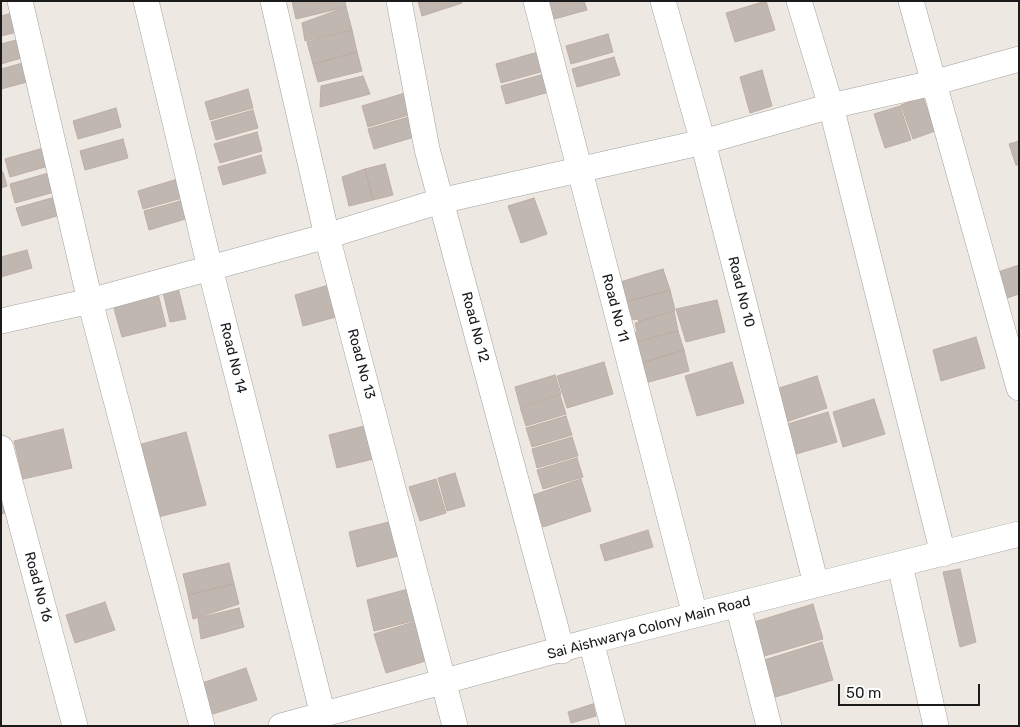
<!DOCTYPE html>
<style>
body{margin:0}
#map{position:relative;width:1020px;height:727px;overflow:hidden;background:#ede8e1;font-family:Rubik,sans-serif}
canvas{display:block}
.frame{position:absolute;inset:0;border:2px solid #1b1b1b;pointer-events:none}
.scale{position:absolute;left:838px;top:684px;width:142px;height:22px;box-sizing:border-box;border:2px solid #1b1b1b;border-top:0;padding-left:6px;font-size:15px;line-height:18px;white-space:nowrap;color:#1b1b1b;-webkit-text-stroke:4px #fff;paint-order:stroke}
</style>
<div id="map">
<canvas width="1020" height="727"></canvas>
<div class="frame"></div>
<div class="scale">50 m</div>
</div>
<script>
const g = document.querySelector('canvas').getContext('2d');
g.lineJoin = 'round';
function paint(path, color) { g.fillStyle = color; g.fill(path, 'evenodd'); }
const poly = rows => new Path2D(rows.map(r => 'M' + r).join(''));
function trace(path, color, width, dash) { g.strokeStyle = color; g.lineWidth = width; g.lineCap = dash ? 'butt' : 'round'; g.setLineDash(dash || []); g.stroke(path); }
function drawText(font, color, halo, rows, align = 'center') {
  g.font = font + ' Rubik,sans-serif'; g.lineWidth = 5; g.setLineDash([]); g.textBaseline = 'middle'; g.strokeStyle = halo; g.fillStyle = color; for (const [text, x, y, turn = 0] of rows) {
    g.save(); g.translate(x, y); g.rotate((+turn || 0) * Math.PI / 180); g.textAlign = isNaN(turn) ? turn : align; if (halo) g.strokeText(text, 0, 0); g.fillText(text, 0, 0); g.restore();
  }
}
const building = poly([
 [292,1,345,1,346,7,296,19,292,1],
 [418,1,461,1,462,3,422,16,418,1],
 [541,1,584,1,587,10,547,21,541,1],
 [766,1,775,30,735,42,726,13,766,1],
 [346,7,352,30,305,41,302,23,346,7],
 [12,13,17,32,1,36,1,16,12,13],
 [352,30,357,52,313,64,307,42,352,30],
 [608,34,613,52,571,64,566,46,608,34],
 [20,39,25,57,1,64,1,44,20,39],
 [357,52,362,71,318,82,313,64,357,52],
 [538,52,544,71,501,83,496,64,538,52],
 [614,57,620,75,577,87,572,69,614,57],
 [26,62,31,81,1,89,1,69,26,62],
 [762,70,772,106,750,113,740,77,762,70],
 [544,74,549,92,506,104,501,86,544,74],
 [363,76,370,94,320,107,321,86,363,76],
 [248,89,253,108,210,120,205,102,248,89],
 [405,93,412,114,368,127,362,106,405,93],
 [923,97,935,131,913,139,901,105,923,97],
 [900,106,911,140,885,148,874,114,900,106],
 [116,108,121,127,78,139,73,121,116,108],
 [253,110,258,128,216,140,211,122,253,110],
 [412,116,418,136,374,149,368,129,412,116],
 [257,132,262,151,220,163,214,144,257,132],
 [123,139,128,158,85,170,80,151,123,139],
 [1019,141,1019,165,1016,165,1009,144,1019,141],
 [47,147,52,165,10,177,5,159,47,147],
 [261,155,266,173,223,185,218,167,261,155],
 [385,164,393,195,373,200,365,169,385,164],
 [365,169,373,200,349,206,342,177,365,169],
 [1,172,3,172,7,186,1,188,1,172],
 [52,172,58,191,15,203,10,184,52,172],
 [181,178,186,197,143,209,138,191,181,178],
 [59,196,64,214,22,226,16,208,59,196],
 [534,198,547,234,521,243,508,206,534,198],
 [187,199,192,217,149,230,144,211,187,199],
 [27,250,32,268,1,277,1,257,27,250],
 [1019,265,1019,294,1001,300,992,274,1019,265],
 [663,269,670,290,626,302,620,282,663,269],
 [339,282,347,314,303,326,295,295,339,282],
 [178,288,186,319,170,322,163,292,178,288],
 [670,290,675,310,639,322,638,319,633,320,626,302,670,290],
 [158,294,166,326,122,337,113,305,158,294],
 [717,300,725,332,686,342,676,309,717,300],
 [674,311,678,331,638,341,635,333,637,332,635,323,674,311],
 [678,331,684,350,641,363,635,342,678,331],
 [976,337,985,368,941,381,933,350,976,337],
 [684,350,689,371,645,383,641,363,684,350],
 [604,362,613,394,567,408,557,376,604,362],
 [732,362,744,403,697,416,685,376,732,362],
 [555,375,561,394,520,406,515,387,555,375],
 [817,376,827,408,783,423,773,390,817,376],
 [560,395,566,414,526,426,520,407,560,395],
 [874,399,885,434,843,447,833,412,874,399],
 [828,412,837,442,793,455,784,425,828,412],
 [566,416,572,435,532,447,526,428,566,416],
 [368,425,377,458,337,468,329,435,368,425],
 [63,429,72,468,23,479,14,441,63,429],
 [186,432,206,505,158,517,138,445,186,432],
 [572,437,578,456,537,468,532,449,572,437],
 [577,458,583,477,543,489,537,470,577,458],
 [455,473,465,506,447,511,438,478,455,473],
 [436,479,446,513,420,521,409,487,436,479],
 [581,479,591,511,543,527,533,495,581,479],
 [1,491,8,512,1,514,1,491],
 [389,522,398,556,357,567,349,532,389,522],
 [648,530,653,547,605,561,600,545,648,530],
 [229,563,234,584,188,595,183,574,229,563],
 [960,569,976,642,960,647,943,572,960,569],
 [234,584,239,604,193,619,188,595,234,584],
 [412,588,420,619,374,631,367,600,412,588],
 [105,602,115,630,75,643,66,615,105,602],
 [813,604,823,639,761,657,751,623,813,604],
 [239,608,244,627,201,639,198,618,239,608],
 [417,621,429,660,386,673,374,634,417,621],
 [822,642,833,680,772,698,761,661,822,642],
 [246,668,257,700,213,714,202,683,246,668],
 [593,704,596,716,571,723,568,712,593,704]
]);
const minor = poly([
 [20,1,90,301,202,726],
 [146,1,210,268,323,715],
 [273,1,327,236,455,726],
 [399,1,427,149,562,651],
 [536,1,695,615],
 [663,1,703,142,816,584],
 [799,1,831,106,943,554],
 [911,1,1019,388],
 [1,321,90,301,327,236,440,201,703,142,831,106,933,83,1019,59],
 [1,448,75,726],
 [900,565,936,726],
 [738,605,769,726],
 [591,641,613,726],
 [281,726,591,641,1019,534]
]);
const streetNames = [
 ["Road No 10",741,292,76],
 ["Road No 11",615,308,75],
 ["Road No 12",475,327,75],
 ["Road No 14",233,358,76],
 ["Road No 13",361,364,75],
 ["Road No 16",38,587,75],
 ["Sai Aishwarya Colony Main Road",649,628,-15]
];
paint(building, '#c1b7b1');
trace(building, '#beada4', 1);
trace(minor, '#a2a2a2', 26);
trace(minor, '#fff', 25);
drawText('14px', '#1b1b1b', '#fff', streetNames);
</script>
